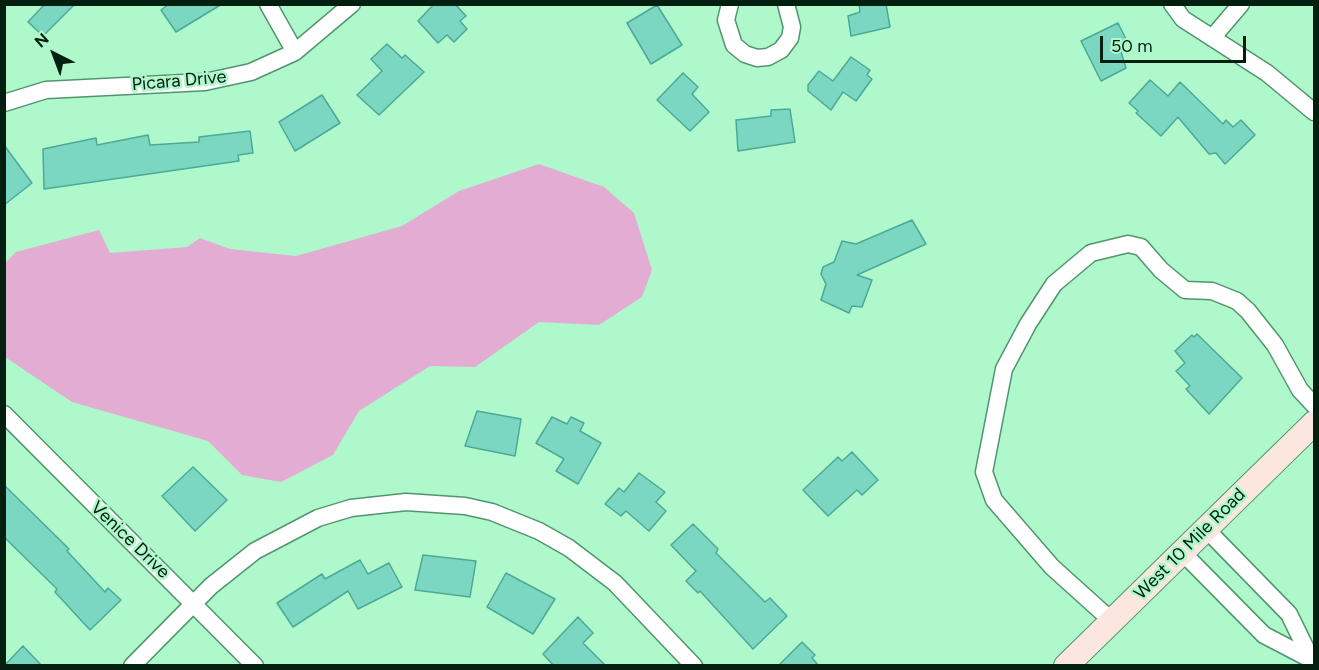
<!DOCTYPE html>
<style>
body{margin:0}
#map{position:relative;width:1319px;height:670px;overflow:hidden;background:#aef8cb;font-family:Figtree,sans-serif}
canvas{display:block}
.frame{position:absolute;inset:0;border:6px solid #021f10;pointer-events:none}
.north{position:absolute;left:24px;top:24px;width:60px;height:60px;-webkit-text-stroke:4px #aef8cb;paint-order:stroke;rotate:318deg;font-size:16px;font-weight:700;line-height:24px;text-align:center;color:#021f10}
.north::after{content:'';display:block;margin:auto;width:21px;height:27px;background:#021f10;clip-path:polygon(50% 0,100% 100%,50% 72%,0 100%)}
.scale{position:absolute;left:1100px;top:36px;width:146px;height:27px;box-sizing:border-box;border:3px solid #021f10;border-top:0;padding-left:8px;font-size:18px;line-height:21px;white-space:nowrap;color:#021f10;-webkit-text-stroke:4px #aef8cb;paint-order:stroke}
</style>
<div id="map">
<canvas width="1319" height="670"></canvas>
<div class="frame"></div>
<div class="north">N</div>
<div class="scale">50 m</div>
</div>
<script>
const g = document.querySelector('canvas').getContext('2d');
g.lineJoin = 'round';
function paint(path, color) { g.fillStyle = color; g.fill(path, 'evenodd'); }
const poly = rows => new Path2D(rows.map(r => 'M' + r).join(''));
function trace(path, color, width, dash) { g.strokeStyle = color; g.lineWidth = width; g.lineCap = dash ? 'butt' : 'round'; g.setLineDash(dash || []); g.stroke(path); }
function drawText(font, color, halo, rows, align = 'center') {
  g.font = font + ' Figtree,sans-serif'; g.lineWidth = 5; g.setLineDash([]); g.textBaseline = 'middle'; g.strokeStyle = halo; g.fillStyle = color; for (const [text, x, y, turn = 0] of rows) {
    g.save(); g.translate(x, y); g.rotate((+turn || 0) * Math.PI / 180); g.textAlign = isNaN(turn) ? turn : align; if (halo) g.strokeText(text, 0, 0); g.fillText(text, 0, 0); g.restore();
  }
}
const green = poly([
 [539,164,604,187,634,213,652,270,642,297,599,325,539,322,475,367,430,366,359,411,333,455,281,482,242,475,208,441,72,402,5,357,5,263,16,252,99,230,110,253,187,247,200,238,230,249,296,256,402,226,459,191]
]);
const building = poly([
 [45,4,75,4,43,36,28,22,45,4],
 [169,4,222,4,176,32,161,10,169,4],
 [434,4,455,4,466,16,460,21,467,29,454,42,447,35,438,43,418,21,434,4],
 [859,4,886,4,890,27,851,36,848,16,860,12,859,4],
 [657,5,682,45,651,64,627,23,657,5],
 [1118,23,1127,41,1119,45,1126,68,1101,81,1081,41,1118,23],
 [387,44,402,58,405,55,424,72,379,115,357,95,382,71,371,59,387,44],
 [851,57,870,70,867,75,872,79,856,101,843,92,831,110,808,91,808,85,819,71,833,81,851,57],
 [683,73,698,87,692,94,709,112,690,131,657,100,683,73],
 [1150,80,1168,96,1180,82,1223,124,1226,120,1233,127,1241,120,1255,135,1225,164,1216,153,1209,154,1178,117,1161,136,1136,113,1138,111,1129,103,1150,80],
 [322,95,340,123,295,151,279,122,322,95],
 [790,109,795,142,738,151,736,120,771,116,771,110,790,109],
 [250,131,253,153,238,155,239,161,44,189,43,149,96,138,97,145,148,135,150,145,199,142,199,137,250,131],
 [4,145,32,183,4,205,4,145],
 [912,220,926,244,857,275,872,280,862,307,852,306,849,313,821,300,826,284,821,274,823,267,834,262,842,241,856,244,912,220],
 [1197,334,1242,378,1209,414,1186,389,1190,386,1176,371,1185,363,1175,351,1192,335,1194,337,1197,334],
 [477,411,521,419,515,456,465,446,477,411],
 [552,417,567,424,571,417,584,423,580,431,601,443,578,484,556,471,564,459,536,443,552,417],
 [852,452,878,480,862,495,857,490,828,516,803,490,838,457,842,461,852,452],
 [193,467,227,500,195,531,162,496,193,467],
 [639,473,665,492,656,502,666,511,649,531,626,511,621,516,605,504,619,488,624,492,639,473],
 [4,485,69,549,67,551,105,592,108,588,121,600,90,630,55,592,57,589,4,537,4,485],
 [693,524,718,549,716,553,765,602,770,598,787,616,753,649,700,591,698,593,686,581,696,571,671,545,693,524],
 [423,555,476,561,470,597,415,590,423,555],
 [360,560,368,574,389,563,402,587,358,609,348,591,293,627,277,603,322,574,325,579,360,560],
 [506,573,555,599,533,634,487,607,506,573],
 [578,617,593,633,583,643,606,666,554,666,543,654,578,617],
 [802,642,815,655,812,658,819,666,778,666,802,642],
 [23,646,42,666,4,666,23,646]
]);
const street = poly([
 [268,4,295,52],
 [730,4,726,20,734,45,745,54,757,58,768,57,781,50,790,38,792,27,786,4],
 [1172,4,1183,19,1267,73,1314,112],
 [1212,38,1241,4],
 [4,103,46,90,205,82,251,72,295,52,352,4],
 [4,414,255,666],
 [1206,529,1289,614,1310,657],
 [1182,552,1264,635,1314,661],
 [1112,621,1052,567,994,500,984,472,1004,369,1028,324,1054,284,1091,253,1128,244,1141,247,1161,270,1185,290,1212,291,1237,301,1248,311,1275,345,1300,390,1314,405],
 [132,666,211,586,255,551,318,518,351,508,406,502,465,506,492,512,539,531,569,548,615,583,694,666]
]);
const secondary = poly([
 [1066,666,1314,423]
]);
const streetNames = [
 ["Picara Drive",179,81,-5],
 ["Venice Drive",130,540,44],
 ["West 10 Mile Road",1190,544,-45]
];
paint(green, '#e3add3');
paint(building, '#7cd7c2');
trace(building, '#4baa96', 1.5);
trace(street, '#4f966e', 19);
trace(secondary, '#4f966e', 26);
trace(street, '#fff', 16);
trace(secondary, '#fbe6e0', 24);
drawText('18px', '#021f10', '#aef8cb', streetNames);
</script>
